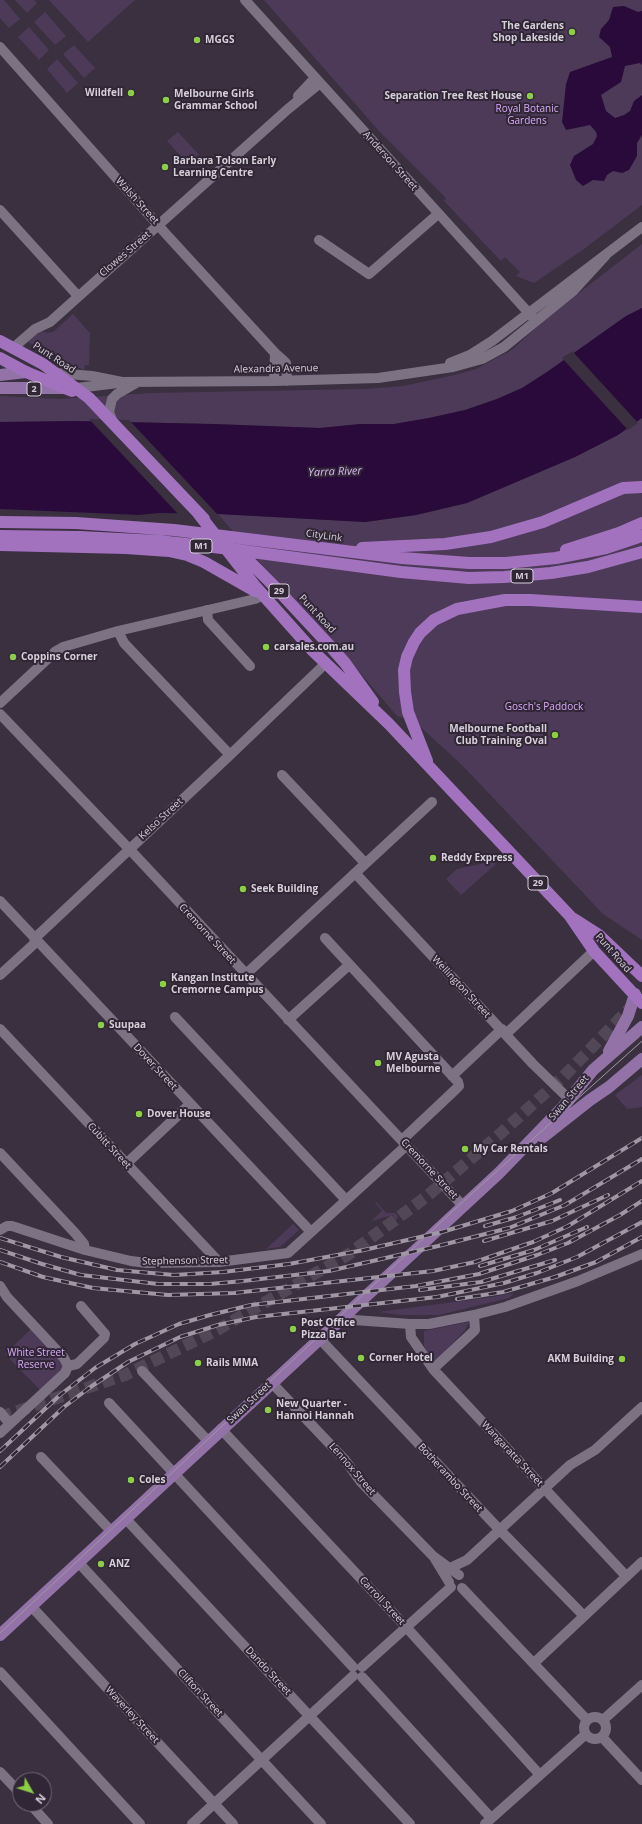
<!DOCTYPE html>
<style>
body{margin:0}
#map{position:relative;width:642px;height:1824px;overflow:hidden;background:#3a3040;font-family:"Open Sans",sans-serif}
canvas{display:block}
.north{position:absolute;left:12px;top:1772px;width:40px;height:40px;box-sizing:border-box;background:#302636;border:1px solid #726a77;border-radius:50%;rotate:129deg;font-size:11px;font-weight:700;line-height:16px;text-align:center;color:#d5cfd9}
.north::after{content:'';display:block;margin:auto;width:14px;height:18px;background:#8cce45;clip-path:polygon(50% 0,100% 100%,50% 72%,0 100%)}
</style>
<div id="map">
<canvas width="642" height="1824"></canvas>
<div class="north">N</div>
</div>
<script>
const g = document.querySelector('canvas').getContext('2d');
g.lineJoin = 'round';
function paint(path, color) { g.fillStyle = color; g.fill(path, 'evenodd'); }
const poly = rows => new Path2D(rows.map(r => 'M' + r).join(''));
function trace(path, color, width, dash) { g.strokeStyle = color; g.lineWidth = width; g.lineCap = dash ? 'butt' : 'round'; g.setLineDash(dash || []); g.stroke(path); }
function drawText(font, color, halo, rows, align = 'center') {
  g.font = font + ' "Open Sans",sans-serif'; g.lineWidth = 4; g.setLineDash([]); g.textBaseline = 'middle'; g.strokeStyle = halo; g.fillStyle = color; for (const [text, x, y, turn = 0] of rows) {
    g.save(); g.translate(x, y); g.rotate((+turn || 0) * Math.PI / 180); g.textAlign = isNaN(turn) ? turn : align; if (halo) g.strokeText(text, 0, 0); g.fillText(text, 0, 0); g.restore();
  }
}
const green = poly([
 [0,0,4,0,20,19,9,28,0,18],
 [15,0,34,0,37,3,27,13],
 [49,0,135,0,88,42],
 [264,0,642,0,642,205,584,249,534,283,516,276,520,272,505,257,501,261,444,201,446,198,379,131],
 [45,12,66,36,55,45,34,22],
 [29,27,49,50,39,60,18,37],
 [74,45,95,68,84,78,63,54],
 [57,59,78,83,67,93,47,69],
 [178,132,199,155,188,164,167,141],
 [642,244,642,308,626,316,547,372,522,388,497,399,465,410,429,418,394,424,360,424,320,428,213,424,76,421,0,422,0,396,58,399,152,393,364,389,403,386,455,375,476,369,512,350,544,320],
 [73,314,90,333,89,365,85,365,84,370,53,357,54,355,26,341,41,331,48,333,53,332],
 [642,418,642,940,603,914,462,765,415,722,397,716,333,641,261,564,218,514,365,522,416,515,467,503,575,457,618,435],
 [494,861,496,864,461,895,446,879,457,869],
 [642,1075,642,1107,627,1109,615,1095],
 [376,1202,386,1213,395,1213,398,1216,397,1219,393,1221,393,1215,371,1221,382,1211,375,1203],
 [293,1224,299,1230,280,1247,266,1249],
 [514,1293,509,1298,439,1315,400,1315,378,1312,492,1297],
 [469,1322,465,1330,436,1361,430,1359,424,1346,424,1331],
 [33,1327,68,1364,40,1390,5,1354]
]);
const water = poly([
 [624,6,638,12,642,11,642,65,640,63,625,66,621,82,601,95,606,111,615,118,624,115,630,111,634,101,642,95,642,135,637,143,637,156,629,170,622,173,613,171,607,175,604,181,593,180,583,186,576,180,570,165,574,156,593,144,597,136,596,132,590,125,566,130,562,122,566,84,570,72,612,57,610,47,599,37,601,29,609,20,613,7],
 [642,308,642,418,618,435,575,457,467,503,416,515,365,522,218,514,159,513,139,515,0,509,0,422,76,421,213,424,320,428,360,424,394,424,429,418,465,410,497,399,522,388,547,372,626,316]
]);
const pier = poly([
 [573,351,574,353,638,423,628,430,562,358],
 [89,419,129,420,219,516,179,515],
 [10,512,39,512,146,517,139,517]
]);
const highwayTunnel = poly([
 [0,1417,125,1375,217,1330,349,1254,426,1197,500,1134,564,1076,632,1006]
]);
const minor = poly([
 [245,0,536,321],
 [0,47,166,234,275,353,283,360,286,363,287,381],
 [298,96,315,78],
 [0,210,78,296],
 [319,240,369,274,438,214],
 [13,348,35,329,50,322,288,109,320,83],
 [450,363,470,355,492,341,642,227],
 [56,373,92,376,122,382,274,381,378,378,453,367,482,359,504,347,573,291,606,255],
 [274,381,275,353],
 [77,388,118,383],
 [113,422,109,412,112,399,117,394,138,382],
 [207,610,208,620,250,666],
 [118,631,124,643,230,755],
 [0,703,56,651,63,647,118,631,255,599,263,595],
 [0,714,134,854,463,1206],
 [282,775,365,863],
 [355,873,533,1064,569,1099],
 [0,901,311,1232],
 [325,938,458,1082,459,1086,456,1089,402,1140],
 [0,975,34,944,35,938,230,755,325,664],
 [245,975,432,802],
 [175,1017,346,1200],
 [288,1020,349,965],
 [0,1029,219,1262],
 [506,1034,594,951],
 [452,1076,502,1029],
 [0,1153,75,1233,84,1244,85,1250],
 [126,1164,190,1104],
 [0,1230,7,1226,12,1226,85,1250,131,1261,147,1263,219,1262,288,1253,407,1145],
 [0,1286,7,1297,64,1358,68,1366],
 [345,1314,354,1320,410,1324,429,1324,474,1315,505,1307,578,1281,642,1254],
 [410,1324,411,1337,433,1369,626,1576],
 [319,1338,496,1526,584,1616],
 [68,1366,77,1364,104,1338,105,1334,81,1306],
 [433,1369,475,1330,474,1315],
 [142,1371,208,1441],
 [271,1382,345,1460,361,1482,433,1556,459,1575],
 [109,1403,353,1667],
 [0,1412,10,1424],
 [221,1429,407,1628,540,1775],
 [0,1433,65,1373,68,1366],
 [41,1457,111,1531],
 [125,1518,410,1824],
 [435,1559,449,1582],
 [78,1562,321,1824],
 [450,1568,467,1560,570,1465,595,1450,642,1407],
 [462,1588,587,1720],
 [31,1606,233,1824],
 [534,1663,642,1562],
 [362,1667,451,1587],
 [0,1672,140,1824],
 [362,1677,491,1818],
 '584 1728a11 11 0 1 1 22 0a11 11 0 1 1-22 0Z',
 [603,1720,642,1685],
 [602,1737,642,1780],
 [0,1772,20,1793],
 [30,1804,48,1824],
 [192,1824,353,1676],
 [485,1824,586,1734]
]);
const major = poly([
 [0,375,26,372],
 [0,388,66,388],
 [609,1051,628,1016,635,994],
 [543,1137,590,1100,609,1087,642,1059],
 [0,1635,499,1173,563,1107,593,1070,642,1027]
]);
const highway = poly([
 [0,341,43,364,89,398,204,519],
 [0,358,26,372,72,391],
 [198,513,255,586,313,651,389,724,570,916,594,951,642,1003],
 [0,522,76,523,174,530,402,558,469,563,506,563,556,558,606,548,642,536],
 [0,536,80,537,159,541,222,548,401,572,469,578,504,577,551,573,588,567,642,552],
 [0,545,126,548,169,551,187,555,204,562,255,591],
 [362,548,445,544,491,537,543,522,623,488,642,487],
 [238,550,277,589,330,646,345,663,373,702],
 [566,550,619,533,642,523],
 [427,761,408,712,405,692,404,670,407,657,414,642,420,633,434,620,457,609,505,600,530,600,642,607],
 [574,919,599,935,642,976]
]);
const tram = poly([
 [0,1633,468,1197,642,1041]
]);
const rail = poly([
 [485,1226,517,1217,560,1200],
 [0,1238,61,1257,117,1270,174,1275,223,1272,289,1264,364,1250,442,1232,512,1211,552,1193,642,1138],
 [484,1241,552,1221,608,1195],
 [0,1250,42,1264,81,1275,158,1284,210,1284,243,1281,329,1271,438,1246,509,1228,565,1205,642,1159],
 [0,1262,43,1277,93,1288,168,1295,234,1293,433,1271,475,1262,533,1242,568,1226,642,1181],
 [480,1266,534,1250,587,1227],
 [420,1290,481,1282,555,1260],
 [457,1299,503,1292,555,1277,596,1262,642,1237],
 [0,1451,60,1395,95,1368,135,1344,179,1324,210,1315,251,1305,416,1286,479,1274,537,1255,568,1243,620,1215,642,1201],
 [0,1467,64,1407,89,1388,128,1362,180,1337,218,1325,256,1317,437,1297,504,1283,537,1273,577,1257,642,1222]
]);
const markers = [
 [572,32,4,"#8cce45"],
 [197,40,4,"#8cce45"],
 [131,93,4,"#8cce45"],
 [530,96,4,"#8cce45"],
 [166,100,4,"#8cce45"],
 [165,167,4,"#8cce45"],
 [266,647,4,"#8cce45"],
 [13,657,4,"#8cce45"],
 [555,735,4,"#8cce45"],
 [433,858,4,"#8cce45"],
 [243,889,4,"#8cce45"],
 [163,984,4,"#8cce45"],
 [101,1025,4,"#8cce45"],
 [378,1063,4,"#8cce45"],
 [139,1114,4,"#8cce45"],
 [465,1149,4,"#8cce45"],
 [293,1329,4,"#8cce45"],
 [361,1358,4,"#8cce45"],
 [622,1359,4,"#8cce45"],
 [198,1363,4,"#8cce45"],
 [268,1410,4,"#8cce45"],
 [131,1480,4,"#8cce45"],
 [101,1564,4,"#8cce45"]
];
const shields = [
 [34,389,14],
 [201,546,22],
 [522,576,22],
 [279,591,20],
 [538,883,20]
];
const shieldNames = [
 ["2",34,389],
 ["M1",201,546],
 ["M1",522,576],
 ["29",279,591],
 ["29",538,883]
];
const poiNames = [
 ["The Gardens",564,26,"right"],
 ["Shop Lakeside",564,38,"right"],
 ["MGGS",205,40],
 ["Wildfell",123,93,"right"],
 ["Melbourne Girls",174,94],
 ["Grammar School",174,106],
 ["Separation Tree Rest House",522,96,"right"],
 ["Barbara Tolson Early",173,161],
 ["Learning Centre",173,173],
 ["carsales.com.au",274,647],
 ["Coppins Corner",21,657],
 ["Melbourne Football",547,729,"right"],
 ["Club Training Oval",547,741,"right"],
 ["Reddy Express",441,858],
 ["Seek Building",251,889],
 ["Kangan Institute",171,978],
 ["Cremorne Campus",171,990],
 ["Suupaa",109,1025],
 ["MV Agusta",386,1057],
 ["Melbourne",386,1069],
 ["Dover House",147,1114],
 ["My Car Rentals",473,1149],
 ["Post Office",301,1323],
 ["Pizza Bar",301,1335],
 ["Corner Hotel",369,1358],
 ["AKM Building",614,1359,"right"],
 ["Rails MMA",206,1363],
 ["New Quarter -",276,1404],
 ["Hannoi Hannah",276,1416],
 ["Coles",139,1480],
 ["ANZ",109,1564]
];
const parkNames = [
 ["Royal Botanic",527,109],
 ["Gardens",527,121],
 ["Gosch's Paddock",544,707],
 ["White Street",36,1353],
 ["Reserve",36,1365]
];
const streetNames = [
 ["Anderson Street",390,161,48],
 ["Walsh Street",137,201,48],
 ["Clowes Street",125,254,-41],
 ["Punt Road",54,358,33],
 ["Alexandra Avenue",276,369,-1],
 ["CityLink",324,536,8],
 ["Punt Road",317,614,47],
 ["Kelso Street",161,819,-43],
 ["Cremorne Street",207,934,47],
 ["Punt Road",613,953,49],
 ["Wellington Street",461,987,47],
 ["Dover Street",155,1067,47],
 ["Swan Street",569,1098,-50],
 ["Cubitt Street",109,1146,47],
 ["Cremorne Street",429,1169,47],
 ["Stephenson Street",185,1261,-1],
 ["Swan Street",249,1403,-43],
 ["Wangaratta Street",512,1454,47],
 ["Lennox Street",352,1469,49],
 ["Botherambo Street",450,1478,47],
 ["Carroll Street",382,1601,47],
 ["Dando Street",268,1671,47],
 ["Clifton Street",200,1693,47],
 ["Waverley Street",132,1715,47]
];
const waterNames = [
 ["Yarra River",335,472,-2]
];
paint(green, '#4d3a59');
paint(water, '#2a0a3a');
paint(pier, '#3a3040');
trace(highwayTunnel, '#514857', 12, [12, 6]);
trace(minor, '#7d7284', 10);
trace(major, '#9372a7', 12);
trace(highway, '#a272bf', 12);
trace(tram, '#9f98a4', 1);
trace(rail, '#9f98a4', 4);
trace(rail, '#302636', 2.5, [8]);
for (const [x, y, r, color] of markers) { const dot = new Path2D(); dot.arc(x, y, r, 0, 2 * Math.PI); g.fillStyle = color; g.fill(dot); trace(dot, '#302636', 1.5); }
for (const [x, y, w] of shields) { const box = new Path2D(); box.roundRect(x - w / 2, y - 7, w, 14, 3); g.fillStyle = '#302636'; g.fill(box); trace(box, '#d5cfd9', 1); }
drawText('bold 9px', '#d5cfd9', null, shieldNames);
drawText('bold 10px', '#d5cfd9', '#302636', poiNames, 'left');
drawText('10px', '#dbabfa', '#302636', parkNames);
drawText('10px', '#d5cfd9', '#302636', streetNames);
drawText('italic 11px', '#ddb6f6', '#302636', waterNames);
</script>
